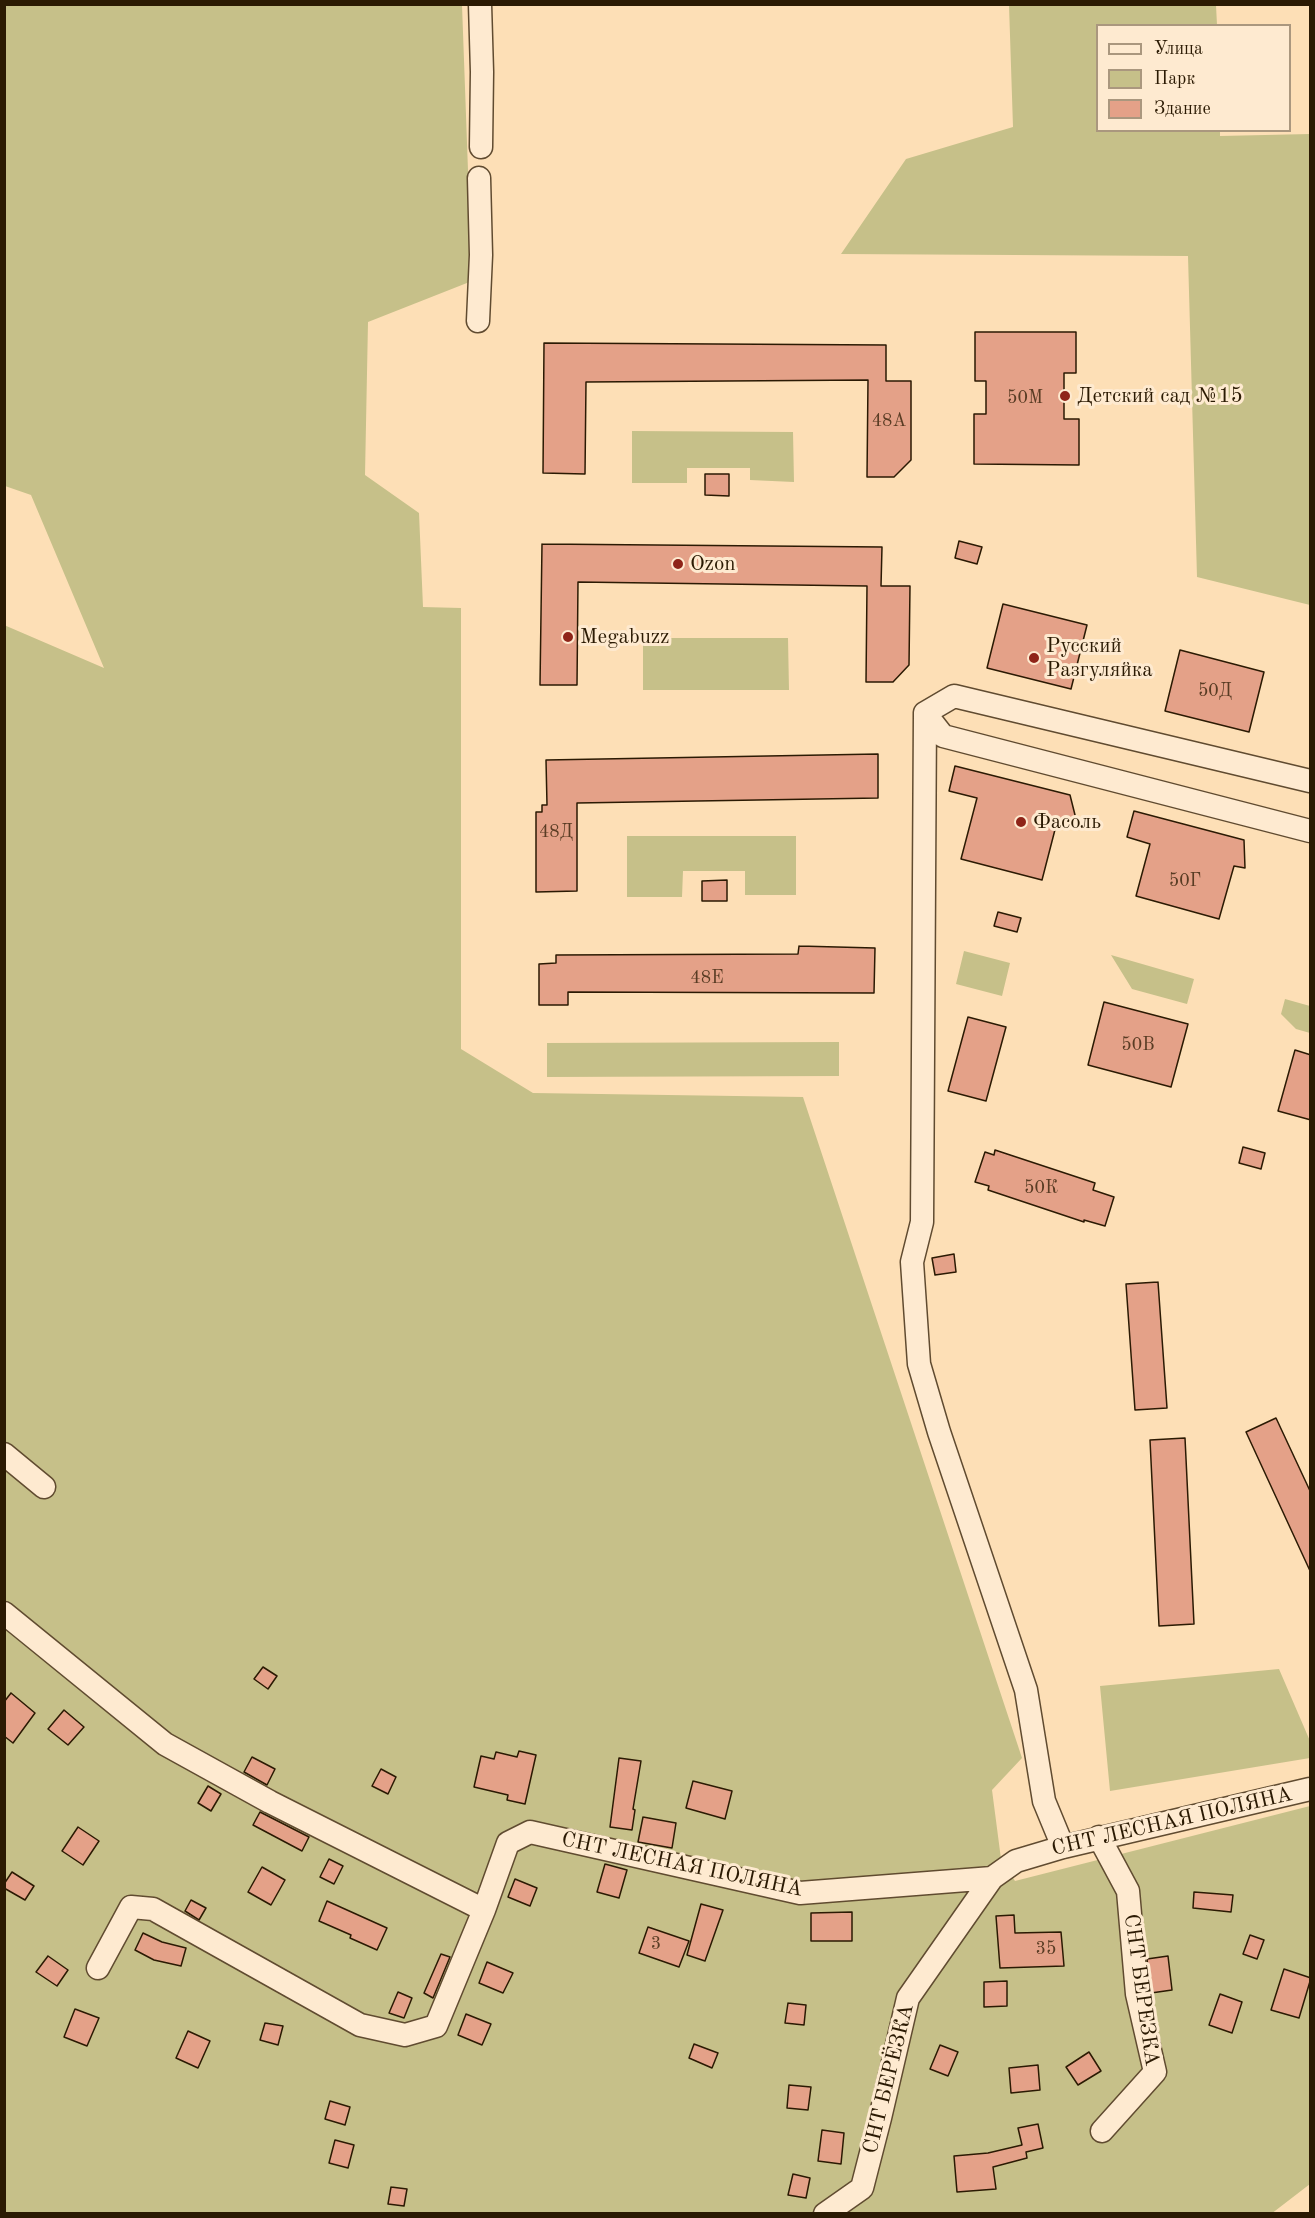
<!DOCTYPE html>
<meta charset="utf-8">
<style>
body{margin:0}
#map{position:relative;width:1315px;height:2218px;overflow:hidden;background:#fddfb6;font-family:"Old Standard TT",serif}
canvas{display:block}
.frame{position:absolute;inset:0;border:6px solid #2b1a03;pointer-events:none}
.legend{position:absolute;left:1096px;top:24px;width:195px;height:108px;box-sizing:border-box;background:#feead0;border:2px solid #aa977e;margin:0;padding:8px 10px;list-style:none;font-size:18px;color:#2b1a03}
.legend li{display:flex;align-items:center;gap:12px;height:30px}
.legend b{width:30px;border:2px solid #aa977e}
</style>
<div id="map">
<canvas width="1315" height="2218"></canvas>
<div class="frame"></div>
<ul class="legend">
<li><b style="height:8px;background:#feead0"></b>Улица</li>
<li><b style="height:16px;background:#c6c089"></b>Парк</li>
<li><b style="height:16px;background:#e4a188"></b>Здание</li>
</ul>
</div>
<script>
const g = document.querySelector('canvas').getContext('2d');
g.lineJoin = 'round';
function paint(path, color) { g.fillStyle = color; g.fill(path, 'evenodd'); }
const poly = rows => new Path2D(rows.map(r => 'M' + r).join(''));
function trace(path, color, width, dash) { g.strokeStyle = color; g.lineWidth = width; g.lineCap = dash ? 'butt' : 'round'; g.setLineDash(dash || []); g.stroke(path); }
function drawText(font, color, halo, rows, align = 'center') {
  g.font = font + ' "Old Standard TT",serif'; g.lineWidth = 6; g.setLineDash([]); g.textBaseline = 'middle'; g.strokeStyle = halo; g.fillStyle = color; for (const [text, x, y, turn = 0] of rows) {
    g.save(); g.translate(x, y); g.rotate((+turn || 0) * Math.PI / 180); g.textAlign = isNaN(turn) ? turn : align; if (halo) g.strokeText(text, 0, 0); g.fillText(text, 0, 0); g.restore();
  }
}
const green = poly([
 [5,5,462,5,472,281,368,322,365,475,419,513,423,607,461,608,461,1049,533,1093,803,1097,1022,1758,992,1790,1001,1859,1015,1881,1310,1806,1310,2184,1271,2214,5,2213,4,625,104,668,31,495,5,486],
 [1009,5,1216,5,1217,25,1098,26,1098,130,1220,130,1220,136,1310,134,1310,605,1197,577,1188,256,841,254,906,159,1013,127],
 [632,431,793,432,794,482,750,480,750,468,687,468,687,483,632,483],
 [643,638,788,638,789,690,643,690],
 [627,836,796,836,796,895,745,895,745,871,683,871,682,897,627,897],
 [964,951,1010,963,1002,996,956,984],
 [1111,955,1194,979,1187,1004,1132,989],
 [1285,999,1310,1006,1310,1033,1296,1029,1281,1014],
 [839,1042,839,1076,547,1077,547,1043],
 [1279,1669,1310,1741,1310,1758,1110,1791,1100,1686]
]);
const building = poly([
 [975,332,1076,332,1076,373,1064,373,1064,419,1079,419,1079,465,974,464,974,414,986,414,986,381,975,381,975,332],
 [544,343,886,345,886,381,911,381,911,460,894,477,867,477,868,380,586,382,585,474,543,473,544,343],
 [705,474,729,474,729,496,705,495,705,474],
 [959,541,982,547,977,564,955,558,959,541],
 [542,544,882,547,881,586,910,586,909,665,893,682,866,682,867,586,578,582,577,685,540,685,542,544],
 [1003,604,1087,625,1071,689,987,668,1003,604],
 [1180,650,1264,672,1249,732,1165,711,1180,650],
 [878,754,878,798,577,803,577,891,536,892,536,812,542,812,542,805,547,805,546,760,878,754],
 [955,766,1070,795,1077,823,1058,818,1042,880,961,859,977,798,949,791,955,766],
 [1134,811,1244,840,1245,868,1234,866,1219,919,1136,896,1150,844,1127,837,1134,811],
 [727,880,727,901,702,901,702,881,727,880],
 [998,912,1021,918,1017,932,994,926,998,912],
 [799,946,875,948,874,993,568,992,568,1005,539,1005,539,964,556,963,556,955,798,954,799,946],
 [1104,1002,1188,1024,1171,1087,1088,1065,1104,1002],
 [968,1017,1006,1027,986,1101,948,1091,968,1017],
 [1295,1050,1311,1055,1311,1120,1278,1111,1295,1050],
 [1243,1147,1265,1153,1261,1169,1239,1163,1243,1147],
 [995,1150,1095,1183,1093,1190,1114,1197,1105,1226,1084,1220,1084,1222,988,1190,989,1186,975,1182,985,1152,994,1155,995,1150],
 [954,1254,956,1272,935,1275,932,1258,954,1254],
 [1158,1282,1167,1408,1135,1410,1126,1284,1158,1282],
 [1276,1418,1311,1493,1311,1573,1246,1432,1276,1418],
 [1185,1438,1194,1624,1159,1626,1150,1440,1185,1438],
 [263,1667,277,1676,268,1689,254,1679,263,1667],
 [11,1693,35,1713,13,1743,4,1736,4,1702,11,1693],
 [64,1710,84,1727,68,1745,48,1729,64,1710],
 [519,1751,536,1755,525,1804,507,1800,508,1795,474,1787,481,1756,494,1759,496,1752,517,1757,519,1751],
 [252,1757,275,1769,267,1785,244,1772,252,1757],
 [619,1758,641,1761,633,1809,635,1810,632,1830,610,1827,619,1758],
 [381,1769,396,1777,388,1794,372,1786,381,1769],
 [693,1781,732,1791,725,1819,686,1808,693,1781],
 [208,1786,221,1794,211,1811,198,1803,208,1786],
 [260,1812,309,1837,302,1851,253,1825,260,1812],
 [643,1817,676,1823,672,1848,638,1842,643,1817],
 [78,1827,99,1841,83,1865,62,1851,78,1827],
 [329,1859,343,1866,334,1884,320,1877,329,1859],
 [605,1864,627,1870,619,1898,597,1892,605,1864],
 [262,1867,285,1880,271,1905,248,1892,262,1867],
 [12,1872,34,1886,25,1900,4,1888,4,1884,12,1872],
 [515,1879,537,1888,530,1906,508,1897,515,1879],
 [1194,1892,1233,1895,1231,1912,1193,1908,1194,1892],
 [191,1900,206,1908,199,1920,185,1911,191,1900],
 [327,1901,387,1928,377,1950,350,1938,351,1935,319,1921,327,1901],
 [701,1904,723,1910,705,1961,687,1955,701,1904],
 [852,1912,852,1941,811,1941,811,1913,852,1912],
 [1014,1915,1015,1933,1061,1932,1064,1966,1000,1968,996,1916,1014,1915],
 [648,1927,689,1941,679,1967,639,1953,648,1927],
 [143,1933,162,1942,186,1948,181,1966,154,1960,135,1950,143,1933],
 [1250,1935,1264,1940,1257,1959,1243,1954,1250,1935],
 [441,1954,450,1957,433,1998,424,1993,441,1954],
 [48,1956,68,1970,57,1986,36,1972,48,1956],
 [1168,1956,1172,1990,1151,1993,1147,1959,1168,1956],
 [487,1962,513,1973,503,1993,479,1983,487,1962],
 [1284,1969,1311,1978,1299,2018,1271,2010,1284,1969],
 [1007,1981,1007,2006,984,2007,984,1982,1007,1981],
 [398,1992,412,1998,404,2018,389,2013,398,1992],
 [1220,1994,1242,2002,1232,2033,1209,2025,1220,1994],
 [788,2003,806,2005,804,2025,785,2023,788,2003],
 [75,2009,99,2018,87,2046,64,2037,75,2009],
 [466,2014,491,2024,482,2045,458,2035,466,2014],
 [265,2023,283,2026,278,2045,260,2040,265,2023],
 [188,2031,210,2041,198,2068,176,2058,188,2031],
 [694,2044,718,2053,712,2068,689,2058,694,2044],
 [940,2045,958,2052,948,2076,930,2069,940,2045],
 [1089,2052,1101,2071,1078,2085,1066,2067,1089,2052],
 [1038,2065,1040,2090,1011,2093,1009,2068,1038,2065],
 [789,2085,811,2087,808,2110,787,2108,789,2085],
 [330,2101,350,2107,345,2125,325,2119,330,2101],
 [1038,2124,1043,2148,1026,2152,1027,2158,993,2167,996,2189,957,2192,954,2156,988,2153,1022,2145,1018,2128,1038,2124],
 [822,2130,844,2133,841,2164,818,2161,822,2130],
 [335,2140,354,2145,348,2168,329,2163,335,2140],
 [793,2174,810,2178,806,2198,788,2195,793,2174],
 [391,2187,407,2189,404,2206,388,2204,391,2187]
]);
const minor = poly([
 [480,4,482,72,481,147],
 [478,321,481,255,479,178],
 [925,713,922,1222,912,1262,919,1364,939,1432,1026,1690,1044,1801,1063,1847],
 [925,713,943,736,1310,831],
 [925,713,954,696,1310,781],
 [4,1454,44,1487],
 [4,1613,165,1744,270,1802,484,1910],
 [1099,1837,1128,1891,1137,1994,1155,2072,1102,2131],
 [98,1968,131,1907,153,1909,360,2025,405,2035,436,2026,484,1910,508,1843,530,1832,800,1893,992,1878,1016,1861,1063,1847,1310,1789],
 [825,2214,862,2188,880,2118,908,1998,992,1878]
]);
const markers = [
 [1065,396,6,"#8f2418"],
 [678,564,6,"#8f2418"],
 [568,637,6,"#8f2418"],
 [1034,658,6,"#8f2418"],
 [1021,822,6,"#8f2418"]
];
const numberNames = [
 ["50М",1025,398],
 ["48А",889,421],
 ["50Д",1215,691],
 ["48Д",556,832],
 ["50Г",1185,881],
 ["48Е",707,978],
 ["50В",1138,1045],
 ["50К",1041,1188],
 ["3",656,1944],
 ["35",1046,1949]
];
const poiNames = [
 ["Детский сад №15",1077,396],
 ["Ozon",690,564],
 ["Megabuzz",580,637],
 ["Русский",1046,646],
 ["Разгуляйка",1046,670],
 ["Фасоль",1033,822]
];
const streetNames = [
 ["СНТ ЛЕСНАЯ ПОЛЯНА",1172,1822,-13],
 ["СНТ ЛЕСНАЯ ПОЛЯНА",682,1865,12],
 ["СНТ БЕРЕЗКА",1141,1990,82],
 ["СНТ БЕРЁЗКА",889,2079,-76]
];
paint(green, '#c6c089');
paint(building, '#e4a188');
trace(building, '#2b1a03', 1.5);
trace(minor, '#604b30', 25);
trace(minor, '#feead0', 22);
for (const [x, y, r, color] of markers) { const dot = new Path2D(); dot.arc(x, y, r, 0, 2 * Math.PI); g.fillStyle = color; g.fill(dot); trace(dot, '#feead0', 2); }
drawText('18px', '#593c24', null, numberNames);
drawText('21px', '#2b1a03', '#feead0', poiNames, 'left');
drawText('21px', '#2b1a03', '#feead0', streetNames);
</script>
